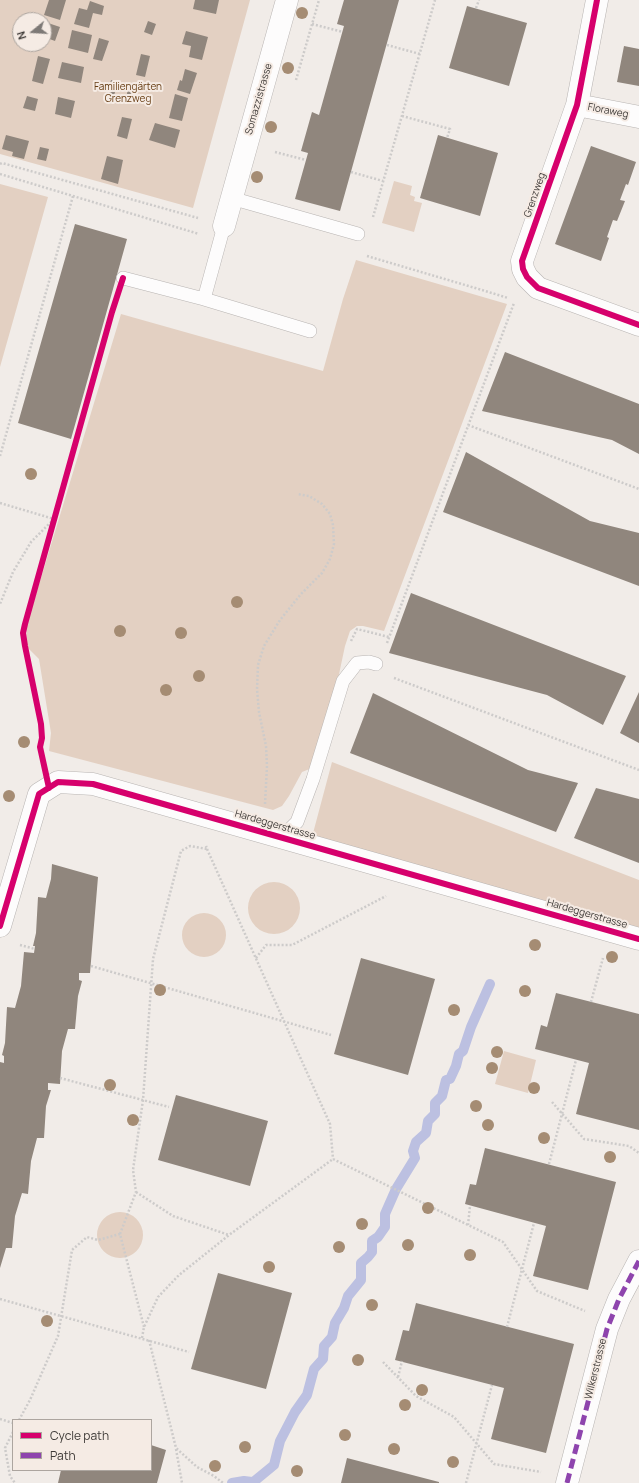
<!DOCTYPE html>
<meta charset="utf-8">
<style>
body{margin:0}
#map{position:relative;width:639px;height:1483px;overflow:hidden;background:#f1ece8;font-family:Manrope,sans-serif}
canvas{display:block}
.legend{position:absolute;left:12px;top:1419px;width:140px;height:52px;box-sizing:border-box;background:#f5ebe4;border:1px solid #aca59f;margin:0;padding:5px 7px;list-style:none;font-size:12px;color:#3f3b38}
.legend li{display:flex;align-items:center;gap:8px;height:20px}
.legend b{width:20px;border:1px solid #aca59f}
.north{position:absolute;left:12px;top:12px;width:40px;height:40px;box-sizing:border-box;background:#f5ebe4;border:1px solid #aca59f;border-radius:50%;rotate:252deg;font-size:11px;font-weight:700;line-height:16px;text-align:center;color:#3f3b38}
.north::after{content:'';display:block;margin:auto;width:14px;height:18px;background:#7d7976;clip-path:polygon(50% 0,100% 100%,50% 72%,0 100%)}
</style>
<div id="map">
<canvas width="639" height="1483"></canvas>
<ul class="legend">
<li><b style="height:5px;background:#d6006c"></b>Cycle path</li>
<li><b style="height:5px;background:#8e44ad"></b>Path</li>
</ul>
<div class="north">N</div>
</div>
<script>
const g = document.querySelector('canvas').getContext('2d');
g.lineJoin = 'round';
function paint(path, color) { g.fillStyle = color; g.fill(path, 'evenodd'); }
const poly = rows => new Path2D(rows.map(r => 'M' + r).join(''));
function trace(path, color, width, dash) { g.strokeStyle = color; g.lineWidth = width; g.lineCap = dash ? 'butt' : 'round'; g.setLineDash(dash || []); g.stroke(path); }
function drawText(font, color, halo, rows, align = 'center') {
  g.font = font + ' Manrope,sans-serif'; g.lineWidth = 4; g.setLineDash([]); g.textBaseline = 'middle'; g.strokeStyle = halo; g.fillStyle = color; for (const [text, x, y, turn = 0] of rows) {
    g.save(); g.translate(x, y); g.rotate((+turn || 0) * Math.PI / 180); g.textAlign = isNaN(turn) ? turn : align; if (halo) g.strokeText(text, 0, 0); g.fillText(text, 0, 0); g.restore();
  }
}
const green = poly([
 [0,0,250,0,193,208,0,154],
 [20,20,44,20,44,44,20,44],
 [394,181,412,186,410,195,415,197,414,201,422,203,414,232,382,223],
 [0,184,48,197,0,367],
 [356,260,507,304,384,631,363,626,357,626,350,631,345,646,338,679,312,768,302,772,289,796,282,806,273,810,49,751,51,733,39,659,26,646,27,624,121,314,323,371,343,299],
 [332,762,639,880,639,928,312,837],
 '248 908a26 26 0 1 1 52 0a26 26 0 1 1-52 0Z',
 '182 935a22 22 0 1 1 44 0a22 22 0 1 1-44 0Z',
 [504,1051,536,1060,528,1093,495,1084],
 '97 1235a23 23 0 1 1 46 0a23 23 0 1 1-46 0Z'
]);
const stream = poly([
 [232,1483,244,1481,252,1482],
 [252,1483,274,1465,280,1441,295,1412,307,1395,314,1369,323,1359,324,1346,332,1337,335,1323,344,1308,348,1296,361,1280,361,1263,368,1257,372,1252,372,1241,378,1237,385,1227,385,1214,396,1189,415,1158,413,1151,416,1142,426,1133,428,1121,435,1114,435,1103,442,1096,446,1080,450,1079,456,1066,459,1054,463,1051,471,1027,490,984]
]);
const building = poly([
 [49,0,66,0,60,20,44,15],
 [195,0,219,0,216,14,193,9],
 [344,0,399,0,340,211,295,199,308,153,301,151,312,112,319,115,344,26,337,24],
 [90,1,104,6,102,15,93,13,89,28,74,24,79,8,87,10],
 [467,6,527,23,509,86,449,68],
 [148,21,156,24,152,35,144,32],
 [48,23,60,27,55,41,44,37],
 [72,30,92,35,88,53,68,48],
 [186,31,208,37,202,60,189,57,191,46,182,44],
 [99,38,109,41,102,61,93,59],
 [624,46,639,49,639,86,617,82],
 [141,54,150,56,145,77,136,75],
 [38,56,50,59,43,84,32,81],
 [62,62,84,67,81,83,58,78],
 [185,69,197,73,190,94,177,90,180,80,182,81],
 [111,80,118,81,112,103,105,101],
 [129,83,136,85,133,100,126,99],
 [175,94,188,98,182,121,169,118],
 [27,96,38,99,35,111,23,108],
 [58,97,75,101,71,118,55,114],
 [122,117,132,119,127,139,117,136],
 [155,123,180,130,175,148,149,140],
 [6,135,29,141,24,159,12,156,13,152,2,149],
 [438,135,498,153,480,216,420,198],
 [591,146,636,162,628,185,626,184,620,200,625,201,617,221,613,220,607,237,609,238,601,261,555,244],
 [40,147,49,149,46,161,37,159],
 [107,156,123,160,118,184,101,179],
 [75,224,127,239,71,439,18,423],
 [505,352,639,404,639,454,612,440,482,411],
 [466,452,590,521,639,533,639,586,443,512],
 [411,593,626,676,603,725,547,695,389,653],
 [639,692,639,743,620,733],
 [373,693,528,770,578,783,556,832,350,753],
 [596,788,639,799,639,863,574,838],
 [52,864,98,877,90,973,79,973,79,980,82,981,78,996,75,1029,68,1029,62,1051,60,1084,48,1083,48,1090,51,1090,46,1106,44,1138,37,1138,31,1161,28,1194,22,1193,15,1216,12,1248,6,1248,0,1268,0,1062,4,1063,4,1056,2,1055,5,1043,7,1007,15,1008,21,986,24,952,34,953,35,946,33,946,36,933,38,897,46,898,51,879],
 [361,958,435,979,408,1075,334,1054],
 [556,993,639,1014,639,1130,576,1114,589,1063,535,1049,541,1025,547,1027],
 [176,1095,268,1121,250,1186,158,1160],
 [485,1148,616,1182,588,1290,533,1276,546,1226,465,1204,470,1184,476,1185],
 [218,1273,292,1293,266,1389,191,1369],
 [416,1303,574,1344,546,1453,491,1439,504,1388,395,1360,403,1330,409,1331],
 [151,1445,166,1450,157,1483,58,1483,61,1470,151,1470],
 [347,1458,439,1482,439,1483,341,1483]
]);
const path = poly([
 [476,8,479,0],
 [312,24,343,32],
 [387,45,420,54],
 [296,80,319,0],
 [402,116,450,129,447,138],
 [275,152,306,160],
 [0,164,2,163,198,218],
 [351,172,383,181],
 [0,174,199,234],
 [373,217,435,0],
 [367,256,482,290,508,298],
 [468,425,639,489],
 [0,456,73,196],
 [0,503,54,519,31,542,13,572,0,604],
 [351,641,357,629,389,637],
 [387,643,514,303],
 [394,678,639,770],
 [43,758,40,747,42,738,41,724,25,646,23,633,25,624,116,300],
 [265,804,267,766,266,746,259,712,257,689,258,665,264,646,280,620,301,594,322,573,330,559,334,544,333,525,330,514,322,504,309,496,297,494],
 [207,849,330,1124,333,1159],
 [20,945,35,949],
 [256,958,266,945,292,945,386,896],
 [91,966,331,1035],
 [591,1002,603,958],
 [60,1078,169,1107],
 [552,1102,584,1139,629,1146,639,1153],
 [333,1159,503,1242,537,1291,585,1311],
 [549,1164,576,1060],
 [136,1192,173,1216,229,1235],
 [468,1225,470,1206],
 [0,1299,189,1352],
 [144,1327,120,1234,136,1192,133,1170,143,1100,153,959,181,851,190,846,207,849,206,846],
 [507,1327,534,1223],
 [142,1338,144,1327,158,1297,179,1275,229,1235,333,1159],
 [149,1340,176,1448,197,1467,214,1476,223,1483],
 [383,1362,416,1396,454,1417,494,1464,541,1472],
 [398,1377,402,1361],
 [0,1419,13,1423],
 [19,1420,30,1400,58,1336,72,1250,87,1237,98,1240,120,1234],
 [13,1432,5,1448,10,1476,15,1483],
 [176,1449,182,1483],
 [466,1483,492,1385]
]);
const lane = poly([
 [231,198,358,234],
 [123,278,204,299,224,226],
 [204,299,310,331],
 [275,836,289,830,297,822,313,779,343,681,357,663,369,662,376,664]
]);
const street = poly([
 [597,0,577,105,522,261,523,269,527,277,538,288,639,325],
 [577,105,639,117],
 [224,226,287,0],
 [0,926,39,794,58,782,93,784,639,939],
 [567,1483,607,1329,619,1299,639,1261]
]);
const quiet = poly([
 [567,1483,607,1329,619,1299,639,1261]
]);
const cycleway = poly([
 [597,0,577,105,522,261,523,269,527,277,538,288,639,325],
 [49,788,40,747,42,738,41,724,25,646,23,633,25,624,112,312,123,278],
 [0,926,39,794,58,782,93,784,639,939]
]);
const trees = [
 [302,13],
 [288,68],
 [271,127],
 [257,177],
 [31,474],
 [237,602],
 [120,631],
 [181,633],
 [199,676],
 [166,690],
 [24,742],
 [9,796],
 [535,945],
 [612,957],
 [160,990],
 [525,991],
 [454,1010],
 [497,1052],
 [492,1068],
 [110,1085],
 [534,1088],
 [476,1106],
 [133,1120],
 [488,1125],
 [544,1138],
 [610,1157],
 [428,1208],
 [362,1224],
 [408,1245],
 [339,1247],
 [470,1255],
 [269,1267],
 [372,1305],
 [47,1321],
 [358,1360],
 [422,1390],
 [405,1405],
 [345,1435],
 [245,1447],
 [394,1449],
 [453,1462],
 [215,1466],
 [297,1471]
];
const parkNames = [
 ["Familiengärten",128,87],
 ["Grenzweg",128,99]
];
const streetNames = [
 ["Somazzistrasse",259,99,-74],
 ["Floraweg",608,111,11],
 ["Grenzweg",535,195,-71],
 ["Hardeggerstrasse",275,825,16],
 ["Hardeggerstrasse",587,914,16],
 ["Wilkerstrasse",596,1369,-76]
];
paint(green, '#e3d0c2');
trace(stream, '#bcc0e1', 10);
paint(building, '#90867d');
trace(lane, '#b8b4b2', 14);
trace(street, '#b8b4b2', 23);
trace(path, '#cdcbca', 2.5, [2, 2]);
trace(lane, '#fdfcfc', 13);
trace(street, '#fdfcfc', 22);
trace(quiet, '#8e44ad', 5, [10, 5]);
trace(cycleway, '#d6006c', 6);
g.fillStyle = '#a58c73';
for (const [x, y] of trees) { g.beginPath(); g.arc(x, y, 6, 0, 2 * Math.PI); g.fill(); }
drawText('10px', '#673d13', '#f5ebe4', parkNames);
drawText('10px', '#3f3b38', '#f5ebe4', streetNames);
</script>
